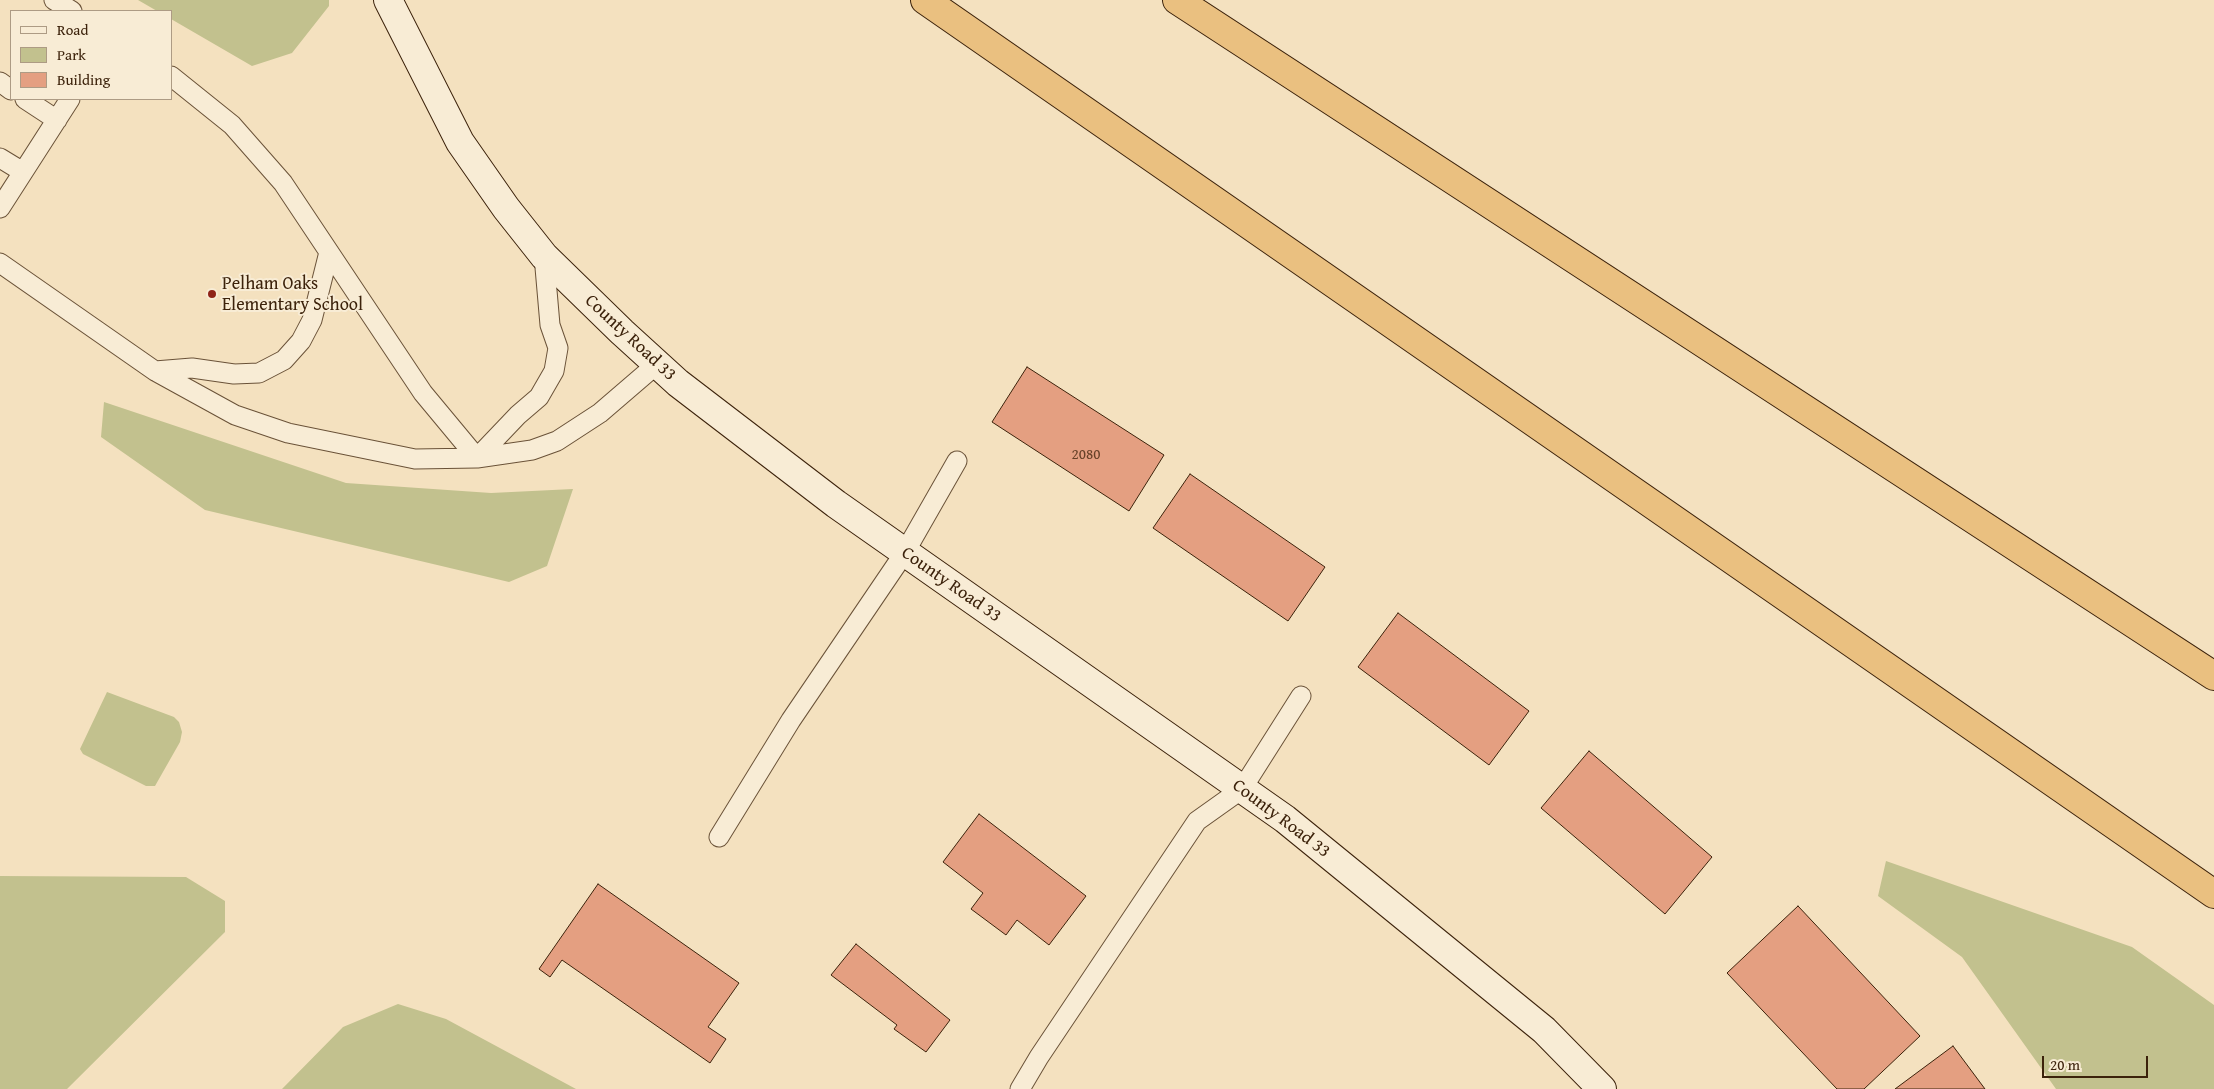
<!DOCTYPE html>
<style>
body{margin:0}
#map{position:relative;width:2214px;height:1089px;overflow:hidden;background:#f4e1bf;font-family:"Gentium Book Plus",serif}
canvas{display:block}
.legend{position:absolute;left:10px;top:10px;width:162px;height:90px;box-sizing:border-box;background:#f8ecd5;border:1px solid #ad9b84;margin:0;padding:6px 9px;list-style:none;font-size:15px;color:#3c220b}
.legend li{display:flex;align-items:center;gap:10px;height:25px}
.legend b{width:25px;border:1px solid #ad9b84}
.scale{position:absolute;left:2042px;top:1056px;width:106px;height:22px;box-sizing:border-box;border:2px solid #3c220b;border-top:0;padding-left:6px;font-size:15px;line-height:18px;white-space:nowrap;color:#3c220b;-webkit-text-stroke:4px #f8ecd5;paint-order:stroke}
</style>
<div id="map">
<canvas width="2214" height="1089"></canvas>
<ul class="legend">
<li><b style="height:6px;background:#f8ecd5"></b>Road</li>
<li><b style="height:14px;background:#c2c18e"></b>Park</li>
<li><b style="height:14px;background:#e49f81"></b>Building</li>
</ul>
<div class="scale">20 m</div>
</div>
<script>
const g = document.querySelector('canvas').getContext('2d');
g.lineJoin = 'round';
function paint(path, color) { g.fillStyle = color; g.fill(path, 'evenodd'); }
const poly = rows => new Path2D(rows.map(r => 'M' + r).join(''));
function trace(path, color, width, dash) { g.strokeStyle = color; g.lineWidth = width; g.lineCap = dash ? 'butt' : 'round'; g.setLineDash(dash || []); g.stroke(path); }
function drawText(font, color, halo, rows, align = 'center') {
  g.font = font + ' "Gentium Book Plus",serif'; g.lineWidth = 4; g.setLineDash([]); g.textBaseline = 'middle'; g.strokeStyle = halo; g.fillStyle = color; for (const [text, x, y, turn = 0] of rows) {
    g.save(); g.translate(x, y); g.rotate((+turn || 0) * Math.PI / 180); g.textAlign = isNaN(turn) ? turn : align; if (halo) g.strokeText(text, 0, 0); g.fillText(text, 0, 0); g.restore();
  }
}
const green = poly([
 [138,0,329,0,329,6,292,53,252,66,171,19,171,11,157,11],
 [104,402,346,483,491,493,573,489,547,566,509,582,205,510,101,437],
 [107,692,174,717,179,722,182,732,180,742,155,786,146,786,83,754,80,749],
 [1886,861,2132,947,2214,1005,2214,1089,2056,1089,1962,957,1878,896],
 [0,876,186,877,225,901,225,932,67,1089,0,1089],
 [398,1004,446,1019,576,1089,282,1089,343,1027]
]);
const building = poly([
 [1027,367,1164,455,1129,511,992,422,1027,367],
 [1190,474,1325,567,1288,621,1153,528,1190,474],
 [1398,613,1529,711,1489,765,1358,667,1398,613],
 [1589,751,1712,857,1665,914,1541,808,1589,751],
 [979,814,1086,896,1049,945,1017,920,1006,935,971,909,983,893,943,862,979,814],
 [598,884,739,983,708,1027,726,1039,710,1063,562,960,550,977,539,969,598,884],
 [1798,906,1920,1036,1864,1089,1837,1089,1727,973,1798,906],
 [856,944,950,1020,926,1052,894,1029,897,1025,831,975,856,944],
 [1953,1046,1985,1089,1895,1089,1953,1046]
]);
const lane = poly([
 [54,0,72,11],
 [0,82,11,90],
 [25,99,57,120],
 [0,158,23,172],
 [0,208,70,99],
 [0,263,155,371,235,415,288,433,415,459,477,458,423,393,283,183,232,125,171,76],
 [155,371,192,368,234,374,259,373,284,360,301,341,312,320,329,252],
 [477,458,518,415,539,397,554,371,558,348,550,325,544,256],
 [477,458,532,450,557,441,600,413,657,364],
 [719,837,791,720,905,552,957,461],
 [1020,1089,1039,1057,1197,821,1242,789,1301,696]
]);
const secondary = poly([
 [388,0,460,142,506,208,544,256,622,332,678,383,836,504,1285,819,1544,1030,1602,1089]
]);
const highway = poly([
 [925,0,2214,894],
 [1177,0,2214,676]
]);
const markers = [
 [212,294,5,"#8f2418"]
];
const numberNames = [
 ["2080",1086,455]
];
const poiNames = [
 ["Pelham Oaks",222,284],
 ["Elementary School",222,305]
];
const streetNames = [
 ["County Road 33",630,338,43],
 ["County Road 33",951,585,35],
 ["County Road 33",1281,819,37]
];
paint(green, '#c2c18e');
paint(building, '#e49f81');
trace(building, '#3c220b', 1);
trace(lane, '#6a5238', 21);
trace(secondary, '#3c220b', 30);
trace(highway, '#3c220b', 30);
trace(lane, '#f8ecd5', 19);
trace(secondary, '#f8ecd5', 28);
trace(highway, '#eac080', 28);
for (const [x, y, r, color] of markers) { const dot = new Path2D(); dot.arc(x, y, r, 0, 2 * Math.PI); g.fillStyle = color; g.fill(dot); trace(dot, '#f8ecd5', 2); }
drawText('15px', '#664128', null, numberNames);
drawText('18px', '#3c220b', '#f8ecd5', poiNames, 'left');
drawText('18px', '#3c220b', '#f8ecd5', streetNames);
</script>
